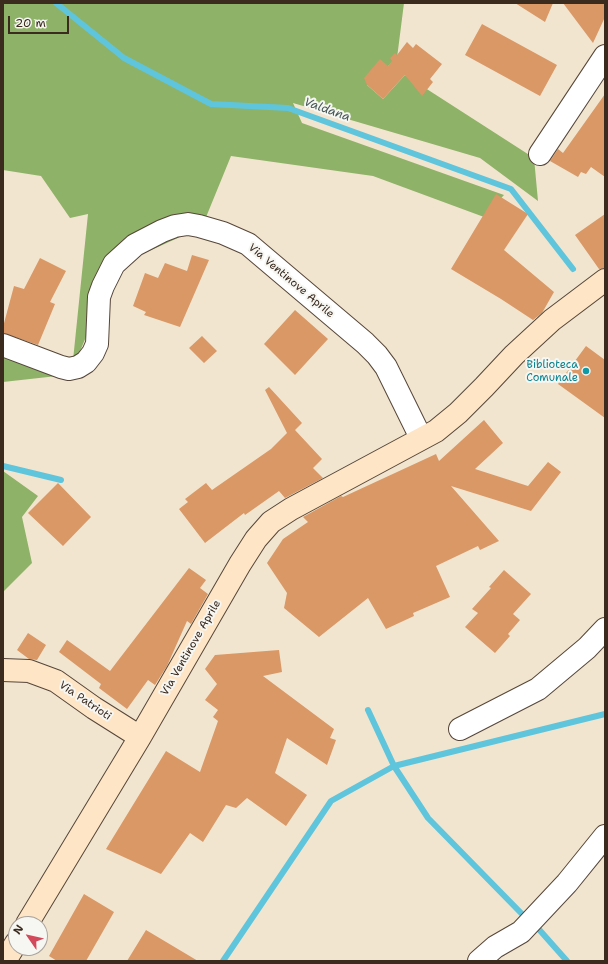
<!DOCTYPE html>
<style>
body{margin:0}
#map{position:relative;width:608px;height:964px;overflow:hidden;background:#f2e5cf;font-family:"Shantell Sans",sans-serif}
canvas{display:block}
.frame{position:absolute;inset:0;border:4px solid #3b2a1e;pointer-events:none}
.north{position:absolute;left:8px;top:916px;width:40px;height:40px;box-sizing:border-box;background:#f6f6f2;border:1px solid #aba49d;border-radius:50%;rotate:304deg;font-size:11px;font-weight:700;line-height:16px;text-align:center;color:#3b2a1e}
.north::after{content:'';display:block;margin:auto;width:14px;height:18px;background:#d1495b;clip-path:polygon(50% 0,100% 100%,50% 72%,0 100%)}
.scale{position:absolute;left:8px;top:16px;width:61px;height:18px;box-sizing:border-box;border:2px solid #3b2a1e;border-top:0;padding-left:5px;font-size:12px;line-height:14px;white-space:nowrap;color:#3b2a1e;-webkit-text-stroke:3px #f6f6f2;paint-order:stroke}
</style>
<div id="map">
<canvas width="608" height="964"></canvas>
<div class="frame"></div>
<div class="north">N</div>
<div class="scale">20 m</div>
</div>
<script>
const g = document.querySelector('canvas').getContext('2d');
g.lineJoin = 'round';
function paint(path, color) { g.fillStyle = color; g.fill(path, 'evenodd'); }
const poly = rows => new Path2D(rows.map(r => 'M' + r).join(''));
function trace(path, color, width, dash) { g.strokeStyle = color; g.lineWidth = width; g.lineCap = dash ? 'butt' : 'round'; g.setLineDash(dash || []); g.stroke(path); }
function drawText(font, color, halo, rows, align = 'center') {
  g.font = font + ' "Shantell Sans",sans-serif'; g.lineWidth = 4; g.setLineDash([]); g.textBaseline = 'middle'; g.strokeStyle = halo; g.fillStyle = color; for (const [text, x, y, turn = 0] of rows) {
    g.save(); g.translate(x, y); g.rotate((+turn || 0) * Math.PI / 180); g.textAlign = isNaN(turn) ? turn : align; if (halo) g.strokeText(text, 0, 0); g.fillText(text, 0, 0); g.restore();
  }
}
const forest = poly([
 [3,3,404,3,397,58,367,85,383,99,405,75,534,158,538,201,480,158,293,103,302,123,504,195,484,217,373,176,231,156,202,227,116,266,72,370,88,214,70,218,41,176,3,170],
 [3,353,57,376,3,382],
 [3,471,38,496,22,517,32,563,3,592]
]);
const stream = poly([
 [56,3,124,58,211,104,288,108,511,189,573,269],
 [3,466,61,480],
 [368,710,394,766,428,818,522,914],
 [536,926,567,961],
 [223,961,331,801,394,766,605,714]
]);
const building = poly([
 [515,3,553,3,545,22],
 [563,3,605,3,605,17,593,43],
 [482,24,557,65,540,96,465,55],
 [407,42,413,48,416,44,442,64,430,79,433,82,422,96,405,75,383,99,367,85,364,78,380,59,388,66,392,61,390,58,395,53,397,55],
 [605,94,605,177,591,167,586,174,581,172,578,177,550,161,558,149,563,153],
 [496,194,528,214,504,250,554,292,542,313,533,320,501,299,451,269],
 [605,214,605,268,599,269,575,235],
 [192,255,209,260,180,327,144,315,146,312,133,306,145,273,158,278,165,263,187,271],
 [40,258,66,271,50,302,55,304,38,345,3,333,3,327,14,286,24,289],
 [295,310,328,339,295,375,264,344],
 [202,336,217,351,204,363,189,348],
 [586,346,605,360,605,418,558,384],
 [269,387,302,423,295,430,322,459,313,468,323,478,285,498,279,491,245,515,244,513,205,543,179,509,188,502,185,499,206,483,212,490,271,449,287,433,265,390],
 [484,420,503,443,475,469,528,486,548,462,561,472,531,511,451,486,499,541,480,550,478,546,436,566,450,597,413,613,414,616,386,629,368,598,319,637,284,608,287,593,267,563,283,539,308,522,303,517,341,496,343,497,436,454,439,461],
 [58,483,91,517,63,546,28,513],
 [189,568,206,580,200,588,208,594,191,624,187,621,167,666,155,685,148,680,127,709,99,688,101,684,59,652,67,640,110,671],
 [504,570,531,594,513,614,520,620,508,634,510,636,495,653,465,627,478,613,472,609,491,588,489,587],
 [28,633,46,645,37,660,29,659,17,650],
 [279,650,282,672,263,676,334,729,330,738,336,740,327,765,287,738,275,773,307,795,286,826,247,798,236,808,226,805,203,842,190,833,161,874,106,849,166,751,200,772,218,721,213,717,218,710,205,700,217,684,205,669,215,655],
 [84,894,114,912,86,961,57,961,49,956],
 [146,930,198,961,127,961]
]);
const street = poly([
 [540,154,605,56],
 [3,345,61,367,69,369,78,367,86,362,93,353,97,344,99,297,103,286,114,264,135,245,162,231,175,226,188,224,199,226,223,233,248,244,365,343,377,355,386,367,421,438],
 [460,729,538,689,587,648,605,629],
 [479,961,495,947,521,932,567,883,605,836]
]);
const secondary = poly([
 [3,670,29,671,56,681,94,708,140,737],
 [27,924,140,737,240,564,256,539,271,522,291,509,436,431,458,413,484,387,514,355,552,320,605,280],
 [5,961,16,943]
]);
const markers = [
 [586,371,4,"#0f9aa8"]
];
const streetNames = [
 ["Via Ventinove Aprile",291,281,40],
 ["Via Ventinove Aprile",191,648,-60],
 ["Via Patrioti",85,701,34]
];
const cultureNames = [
 ["Biblioteca",578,365],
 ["Comunale",578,378]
];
const waterNames = [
 ["Valdana",327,110,20]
];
paint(forest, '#8eb267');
trace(stream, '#5fc5dc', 6);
paint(building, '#d99866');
trace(street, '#564639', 24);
trace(secondary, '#564639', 24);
trace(street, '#fff', 22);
trace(secondary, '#fde5c5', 22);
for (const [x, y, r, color] of markers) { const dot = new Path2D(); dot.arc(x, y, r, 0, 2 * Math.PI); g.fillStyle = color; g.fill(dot); trace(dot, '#f6f6f2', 1.5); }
drawText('11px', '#3b2a1e', '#f6f6f2', streetNames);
drawText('11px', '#0d838f', '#f6f6f2', cultureNames, 'right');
drawText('italic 12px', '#465857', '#f6f6f2', waterNames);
</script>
